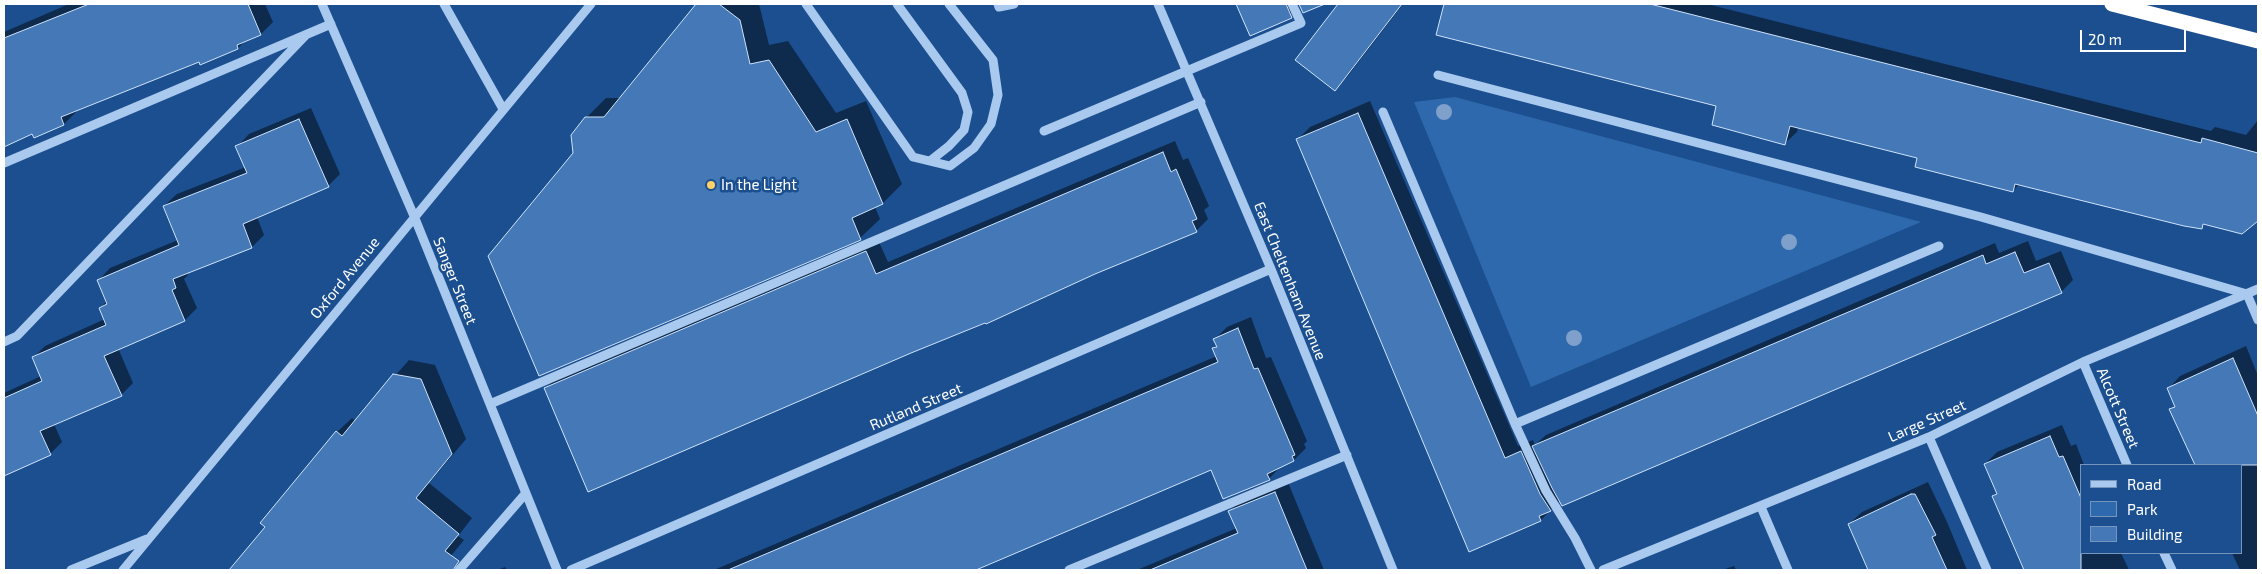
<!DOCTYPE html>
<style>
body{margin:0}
#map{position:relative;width:2262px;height:574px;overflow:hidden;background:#1b4f8f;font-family:"Exo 2",sans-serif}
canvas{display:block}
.frame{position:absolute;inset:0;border:5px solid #fff;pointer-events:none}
.legend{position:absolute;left:2080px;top:464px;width:162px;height:90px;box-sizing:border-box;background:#1b4f8f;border:1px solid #7695bc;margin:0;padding:6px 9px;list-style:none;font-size:15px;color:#fff}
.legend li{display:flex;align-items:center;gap:10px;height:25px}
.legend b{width:25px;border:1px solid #7695bc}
.scale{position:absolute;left:2080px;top:30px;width:106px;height:22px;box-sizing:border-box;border:2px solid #fff;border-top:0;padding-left:6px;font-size:15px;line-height:18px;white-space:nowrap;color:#fff;-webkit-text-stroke:4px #1b4f8f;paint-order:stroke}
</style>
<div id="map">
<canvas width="2262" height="574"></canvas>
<div class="frame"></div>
<ul class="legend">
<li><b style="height:6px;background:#a9c9ee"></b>Road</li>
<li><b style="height:14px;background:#2e69ad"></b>Park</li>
<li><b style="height:14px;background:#4478b7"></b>Building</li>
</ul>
<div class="scale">20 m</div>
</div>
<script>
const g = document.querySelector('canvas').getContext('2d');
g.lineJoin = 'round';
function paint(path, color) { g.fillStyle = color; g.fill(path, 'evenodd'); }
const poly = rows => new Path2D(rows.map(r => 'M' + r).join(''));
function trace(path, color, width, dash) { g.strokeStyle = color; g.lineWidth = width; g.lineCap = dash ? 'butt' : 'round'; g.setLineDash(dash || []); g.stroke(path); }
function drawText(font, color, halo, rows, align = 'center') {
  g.font = font + ' "Exo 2",sans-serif'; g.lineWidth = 5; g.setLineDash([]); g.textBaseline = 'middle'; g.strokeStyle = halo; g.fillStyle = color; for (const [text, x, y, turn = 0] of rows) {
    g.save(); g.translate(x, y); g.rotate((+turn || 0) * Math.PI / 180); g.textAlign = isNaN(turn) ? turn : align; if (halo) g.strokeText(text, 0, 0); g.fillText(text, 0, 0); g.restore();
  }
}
const green = poly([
 [1455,97,1921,222,1531,387,1414,102]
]);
const shadow = poly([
 [69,4,265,4,273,22,261,34,245,41,238,48,200,63,199,61,75,110,76,112,64,124,34,136,33,133,4,145,4,32],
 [698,4,759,4,769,45,788,41,836,113,866,101,902,184,883,203,875,207,880,219,860,238,540,375,575,153,586,118,606,98,621,98],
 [1237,4,1296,4,1297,7,1285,19,1250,34],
 [1340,4,1403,4,1347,77,1335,89,1297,60],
 [1445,4,1707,4,2211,131,2215,127,2246,135,2258,120,2258,220,2242,233,2205,224,2201,228,2020,183,2013,191,1919,157,1798,127,1797,132,1784,144,1718,105,1437,34],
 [1370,101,1518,446,1533,440,1535,445,1546,435,1995,243,1999,253,2028,241,2036,261,2061,251,2073,280,2061,292,1563,504,1560,500,1541,520,1298,139,1310,127],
 [311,108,340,174,328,186,257,217,264,235,252,247,187,272,188,275,184,279,197,308,185,320,118,348,133,383,121,395,54,424,62,442,50,454,4,475,4,393,41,376,33,358,45,346,105,319,100,308,107,301,98,281,110,268,178,240,164,206,177,194,246,167,237,147,249,134],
 [1175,141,1183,160,1188,158,1209,206,1204,210,1208,219,1196,231,546,388,558,376,878,240,888,262],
 [1251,317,1266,358,1271,357,1307,441,1304,444,1306,448,1294,460,1281,466,1269,479,1211,469,972,570,714,570,1217,356,1214,349,1217,345,1215,339,1227,327],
 [2246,346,2258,376,2258,570,2240,570,2232,553,2241,553,2241,465,2195,465,2171,410,2176,405,2168,389,2180,376],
 [409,360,435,365,466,439,429,483,472,518,458,536,464,540,441,568,439,570,411,570,402,563,396,570,231,570,266,527,261,522,337,432,352,418,355,421],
 [2062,425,2071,446,2076,444,2084,465,2081,465,2081,553,2121,553,2129,570,2030,570,2018,541,1993,497,1997,492,1985,464,1997,452],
 [1287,480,1324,570,1137,570,1237,528,1230,511,1242,499],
 [1928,482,1947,522,1967,570,1869,570,1849,524,1862,512],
 [1734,566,1736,570,1722,570],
 [505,567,507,570,497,570]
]);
const building = poly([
 [89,4,248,4,261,35,237,45,238,49,200,65,199,62,61,117,64,125,34,138,32,134,4,147,4,38,89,4],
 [696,4,719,4,740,20,750,64,769,60,816,132,847,119,883,204,852,218,861,240,539,376,488,256,573,153,571,135,585,117,604,117,696,4],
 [1236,4,1286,4,1292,18,1250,36,1236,4],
 [1299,4,1325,4,1303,13,1299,4],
 [1338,4,1402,4,1335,91,1295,60,1338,4],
 [1444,4,1650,4,2201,143,2202,138,2258,153,2258,221,2242,234,2203,224,2202,229,2184,226,2015,184,2013,192,1915,167,1917,158,1790,126,1785,145,1712,125,1716,106,1436,35,1444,4],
 [1358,113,1505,458,1521,451,1540,494,1551,511,1539,516,1541,521,1469,552,1296,139,1358,113],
 [299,119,329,187,243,224,252,248,173,279,176,288,172,290,185,321,104,356,122,396,40,431,51,455,4,476,4,398,42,381,32,357,106,325,99,308,107,304,97,280,179,245,163,206,247,173,235,146,299,119],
 [1163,152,1171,172,1176,169,1197,219,1192,221,1197,232,1095,274,986,324,985,323,911,353,588,492,544,388,866,251,876,274,1163,152],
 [2015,252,2024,273,2049,263,2062,293,1562,506,1552,488,1532,446,1983,255,1986,264,2015,252],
 [1238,328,1254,369,1258,368,1295,455,1292,456,1294,461,1267,474,1270,480,1223,499,1211,470,976,570,728,570,1218,362,1212,348,1217,347,1213,339,1238,328],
 [2233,358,2258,416,2258,465,2195,465,2169,409,2175,407,2167,388,2233,358],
 [393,374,421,379,452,454,416,498,459,534,445,551,459,561,453,570,229,570,265,527,260,523,336,431,342,436,393,374],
 [2050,436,2059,457,2063,456,2081,498,2081,570,2024,570,1992,496,1997,494,1984,464,2050,436],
 [1275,492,1307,570,1150,570,1238,533,1228,511,1275,492],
 [1911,494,1915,494,1936,535,1932,537,1947,570,1868,570,1848,524,1911,494]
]);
const minor = poly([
 [322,4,414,216,557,570],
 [444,4,503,109],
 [806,4,913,157,950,166,974,148,991,124,998,95,993,60,949,4],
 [897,4,962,93,968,112,964,130,949,146,930,161],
 [998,4,999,7,1014,4],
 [1158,4,1271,269,1393,570],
 [1438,75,1981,217,2247,294,2258,320],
 [1383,112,1515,424,1546,491,1575,538,1591,570],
 [1044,131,1301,23,1292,4],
 [4,163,331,24],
 [4,342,17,336,306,35],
 [2083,362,2127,465],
 [490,404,1201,102],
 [1515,424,1939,246],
 [1929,437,1987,570],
 [1761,507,1788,570],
 [2164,553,2172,570],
 [71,570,147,539],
 [123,570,591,4],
 [459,570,526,493],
 [571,570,1271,269],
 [1069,570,1347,455],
 [1603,570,1929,437,2083,362,2258,289]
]);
const highway = poly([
 [2112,4,2258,41]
]);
const trees = [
 [1444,112],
 [1789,242],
 [1574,338]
];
const markers = [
 [711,185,5,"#ffd166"]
];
const poiNames = [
 ["In the Light",721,185]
];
const streetNames = [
 ["Oxford Avenue",345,278,-51],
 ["Sanger Street",455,281,68],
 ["East Cheltenham Avenue",1290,281,68],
 ["Rutland Street",916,407,-23],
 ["Alcott Street",2118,408,67],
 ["Large Street",1927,421,-24]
];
paint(green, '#2e69ad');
paint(shadow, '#0007');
paint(building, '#4478b7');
trace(building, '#cfe3fa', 1);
trace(minor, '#a9c9ee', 9);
trace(highway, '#fff', 15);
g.fillStyle = '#7ea0ca';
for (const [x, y] of trees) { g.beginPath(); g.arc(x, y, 8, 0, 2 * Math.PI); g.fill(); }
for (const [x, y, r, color] of markers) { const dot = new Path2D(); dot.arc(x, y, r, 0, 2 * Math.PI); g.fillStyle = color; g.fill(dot); trace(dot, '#1b4f8f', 2); }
drawText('15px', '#fff', '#1b4f8f', poiNames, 'left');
drawText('15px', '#fff', '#1b4f8f', streetNames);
</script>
